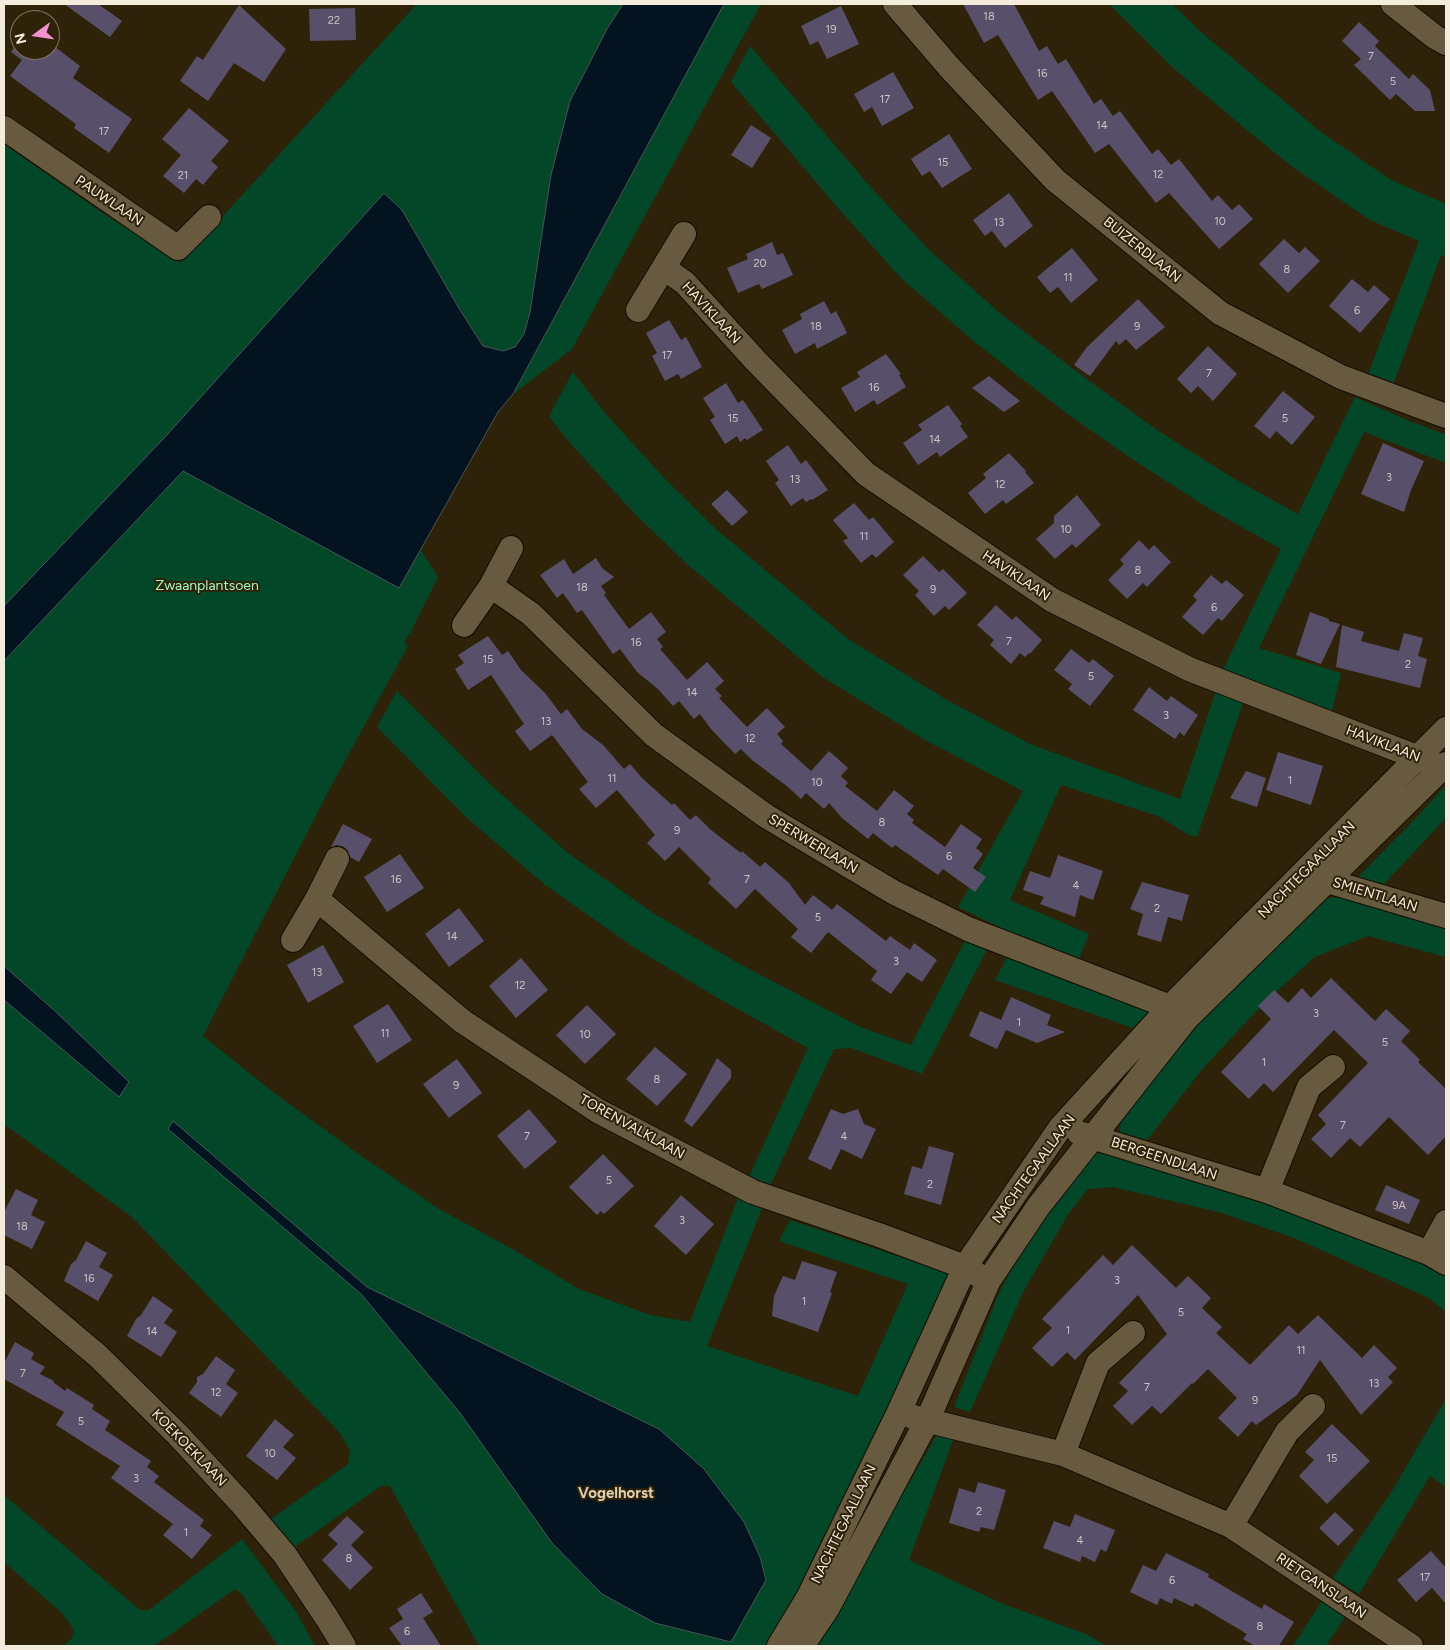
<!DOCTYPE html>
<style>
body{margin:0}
#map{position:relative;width:1450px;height:1650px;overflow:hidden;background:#2e2309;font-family:Figtree,sans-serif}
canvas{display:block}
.frame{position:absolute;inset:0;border:5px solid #f3ebdc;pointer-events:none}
.north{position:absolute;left:10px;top:10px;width:50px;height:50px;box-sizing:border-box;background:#2e2309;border:1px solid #7d735d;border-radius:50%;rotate:256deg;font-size:14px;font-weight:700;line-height:20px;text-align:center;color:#f3ebdc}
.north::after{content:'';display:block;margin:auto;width:18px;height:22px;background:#f591d2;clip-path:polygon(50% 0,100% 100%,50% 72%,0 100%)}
</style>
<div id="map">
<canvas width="1450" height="1650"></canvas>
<div class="frame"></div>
<div class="north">N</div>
</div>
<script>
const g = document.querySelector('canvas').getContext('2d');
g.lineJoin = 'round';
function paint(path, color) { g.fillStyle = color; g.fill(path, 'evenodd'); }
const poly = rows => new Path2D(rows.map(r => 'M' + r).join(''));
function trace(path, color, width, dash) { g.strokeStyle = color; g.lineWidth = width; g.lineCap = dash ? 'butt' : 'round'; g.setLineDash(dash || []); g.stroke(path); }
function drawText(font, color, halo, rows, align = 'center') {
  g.font = font + ' Figtree,sans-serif'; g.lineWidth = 4; g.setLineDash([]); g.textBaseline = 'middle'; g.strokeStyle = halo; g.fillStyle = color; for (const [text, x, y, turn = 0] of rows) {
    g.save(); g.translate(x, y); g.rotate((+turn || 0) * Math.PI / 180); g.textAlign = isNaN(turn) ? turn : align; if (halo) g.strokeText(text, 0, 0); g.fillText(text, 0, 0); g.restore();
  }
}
const green = poly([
 [417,4,623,4,607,29,570,101,551,175,530,312,524,334,515,347,503,351,483,346,460,310,402,210,384,194,367,213,293,343,438,577,411,631,412,636,409,634,404,643,408,646,328,792,203,1036,273,1092,357,1153,439,1209,514,1250,579,1289,650,1315,690,1322,738,1198,762,1208,707,1346,858,1396,908,1284,779,1241,790,1220,954,1275,870,1451,887,1521,940,1430,955,1435,909,1560,1003,1604,1086,1634,1107,1646,479,1646,390,1486,381,1486,290,1550,267,1522,348,1464,350,1451,340,1433,132,1217,4,1124,4,144,104,214,180,263],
 [724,4,761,4,572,349,513,394],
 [1109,4,1172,4,1202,33,1321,132,1391,180,1446,204,1446,257,1441,255,1393,385,1368,374,1419,241,1370,220,1294,168,1242,126,1171,66],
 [750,46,867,183,929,250,1002,315,1092,383,1160,432,1233,478,1298,514,1355,397,1402,418,1446,435,1446,463,1364,432,1259,648,1341,673,1332,711,1223,670,1281,549,1213,511,1138,463,1069,415,977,344,901,278,838,208,731,82],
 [573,372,604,412,667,481,717,530,848,639,947,700,1030,744,1180,799,1215,693,1243,703,1197,837,1189,835,1158,816,1061,785,1010,900,1089,934,1079,959,1036,945,958,907,1023,791,925,740,821,676,687,564,634,513,569,442,549,416],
 [397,691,493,787,568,853,653,913,736,962,860,1027,911,1045,965,941,988,948,922,1074,851,1048,834,1049,769,1188,748,1179,808,1048,716,997,632,946,544,884,466,817,377,727],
 [1446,785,1446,818,1383,885,1357,878,1417,817],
 [1338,897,1446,925,1446,957,1368,936,1315,957,1266,1001,1205,1066,1144,1144,1119,1136,1121,1119,1203,1019,1316,900],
 [1008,955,1143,1003,1149,1012,1133,1028,995,980],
 [1101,1153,1265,1198,1377,1241,1446,1277,1446,1312,1429,1298,1294,1238,1222,1213,1113,1187,1088,1189,1069,1213,1023,1292,970,1412,954,1407,999,1293,1029,1237,1087,1155],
 [1446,1399,1446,1487,1430,1476,1359,1594,1333,1578,1392,1491],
 [4,1495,140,1610,149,1610,242,1539,295,1610,315,1646,278,1646,241,1593,235,1589,154,1646,63,1646,72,1638,74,1630,63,1614,4,1562],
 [1324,1598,1348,1612,1326,1646,1293,1646]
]);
const water = poly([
 [623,4,724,4,513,394,498,412,399,588,183,471,4,661,4,606,166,436,384,193,402,210,460,310,483,346,503,351,515,347,524,334,530,312,551,175,570,101,607,29,623,4],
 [4,966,55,1011,129,1082,119,1097,4,1000,4,966],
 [173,1121,367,1287,659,1429,704,1469,744,1522,760,1557,766,1580,731,1642,655,1623,602,1594,552,1543,460,1413,361,1294,168,1129,173,1121]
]);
const building = poly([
 [64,4,98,4,122,21,110,37],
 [963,4,1014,4,1039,51,1047,46,1058,64,1066,59,1094,104,1101,99,1113,116,1120,111,1152,154,1158,149,1171,165,1179,159,1212,201,1218,195,1232,210,1239,204,1253,219,1219,249,1169,193,1156,203,1109,144,1095,153,1052,91,1038,100,998,35,984,43],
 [239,5,286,49,264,82,234,63,208,101,180,81,197,56,203,60],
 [841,6,859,44,827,59,818,41,810,45,801,26],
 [355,8,356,40,310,41,309,9],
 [1359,22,1379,41,1375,46,1409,79,1413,74,1430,90,1435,111,1415,111,1396,94,1390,100,1354,65,1361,59,1342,41],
 [20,39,20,50,50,50,50,43,80,66,73,78,132,119,109,153,74,128,76,124,10,76,22,60,11,52],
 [893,72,914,108,882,126,872,107,864,112,854,94],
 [189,108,229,141,211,161,218,167,203,185,196,179,184,193,163,176,181,155,162,139],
 [751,125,771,138,752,168,731,155],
 [949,134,972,169,942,188,930,171,922,176,911,159],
 [1009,193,1033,226,1005,248,992,231,985,236,973,220],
 [1284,239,1299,253,1305,247,1320,261,1288,293,1259,264],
 [772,242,777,255,783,253,793,275,762,289,759,284,738,293,727,268,748,259,746,254],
 [1072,248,1098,280,1071,303,1058,287,1050,293,1037,277],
 [1352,279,1368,292,1374,285,1390,299,1360,333,1329,306],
 [1138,299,1165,327,1136,350,1126,339,1119,345,1116,341,1090,376,1074,365,1087,347],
 [824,301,831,314,836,311,847,333,817,349,815,343,795,354,782,330,802,319,800,314],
 [669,320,681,340,686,337,702,367,681,379,678,374,665,381,652,356,657,353,646,333],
 [1208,346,1237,374,1213,401,1198,386,1191,393,1177,379],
 [886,354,901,374,899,375,906,387,877,405,874,400,855,412,841,388,860,377,857,372],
 [989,376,1020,401,1004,412,972,388],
 [726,383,738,403,743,400,763,430,747,440,745,438,740,442,737,436,725,444,710,420,715,417,703,398],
 [1283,391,1315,417,1292,445,1276,431,1270,439,1254,426],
 [948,405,962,424,960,426,968,437,940,457,937,452,918,465,903,443,922,430,918,425],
 [1383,443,1424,461,1411,490,1404,512,1361,494],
 [788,445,801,464,806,460,828,490,812,500,811,499,806,502,803,498,791,506,775,483,779,480,766,461],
 [1009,453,1026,471,1025,472,1034,483,1006,504,1003,500,985,514,968,493,986,478,983,474],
 [727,490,748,512,732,526,711,504],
 [1077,495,1101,525,1076,548,1072,544,1055,559,1036,539,1054,523,1054,516],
 [854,503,869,520,873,517,894,542,876,558,872,554,861,563,843,541,848,538,833,520],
 [1139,540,1149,550,1154,545,1171,562,1147,587,1143,583,1127,599,1108,580,1124,564,1120,560],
 [923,556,939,572,943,569,967,593,949,610,945,606,934,616,915,595,919,591,903,575],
 [596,558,602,568,614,577,601,586,606,593,604,595,629,629,651,612,666,632,657,639,663,647,660,649,687,680,707,662,724,681,715,689,722,696,719,698,747,727,767,708,785,727,777,734,783,741,781,744,811,771,829,751,848,768,841,776,848,783,845,786,877,811,894,790,914,806,907,814,914,820,912,823,945,847,961,824,982,839,976,848,983,854,973,868,986,877,975,892,943,869,938,875,895,845,892,848,873,833,868,839,842,818,829,803,824,809,806,793,801,799,788,787,752,760,741,749,735,754,711,729,700,714,694,719,679,701,673,706,658,689,637,672,620,649,613,654,582,610,577,613,563,593,557,598,540,575,564,559,573,574],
 [1211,575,1222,584,1226,580,1244,595,1222,621,1218,618,1203,635,1182,617,1197,600,1193,596],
 [996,605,1012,620,1016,616,1042,640,1030,654,1029,653,1025,657,1020,653,1011,664,990,645,994,640,977,625],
 [1310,612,1329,619,1329,621,1340,624,1321,664,1296,655],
 [1342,625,1364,632,1361,641,1399,651,1404,633,1423,638,1418,656,1427,659,1420,688,1336,667],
 [488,636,502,655,508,651,521,670,545,693,561,714,567,709,582,729,603,745,624,769,630,764,642,778,672,805,674,803,690,820,696,815,711,830,741,853,742,851,760,867,765,862,789,883,805,905,813,895,832,910,837,904,886,941,890,936,910,950,914,943,937,960,922,982,907,972,891,994,871,980,877,971,828,932,811,953,791,937,798,929,755,889,736,909,708,883,711,879,679,847,665,861,647,843,655,835,617,790,596,808,579,789,588,782,552,735,530,751,515,731,524,724,491,675,468,690,455,669,464,663,458,655],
 [1071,649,1089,663,1093,659,1114,676,1090,706,1068,689,1072,684,1054,670],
 [1149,687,1167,701,1171,696,1198,715,1184,736,1180,732,1175,739,1133,710],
 [1278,752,1323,766,1311,805,1266,790],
 [1246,771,1266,778,1257,807,1230,798],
 [343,824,372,839,359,862,350,857,348,851,344,847,337,845,331,847],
 [400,854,424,888,387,912,364,877],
 [1058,855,1103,871,1093,900,1080,895,1075,917,1040,904,1044,897,1023,890,1030,871,1050,878],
 [1142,882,1189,895,1182,921,1168,917,1161,942,1137,935,1143,914,1130,909],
 [459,908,484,941,449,967,425,934],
 [323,945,344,982,308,1003,287,965],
 [521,958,548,990,516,1018,489,986],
 [1331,978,1375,1021,1386,1009,1410,1031,1401,1041,1420,1060,1418,1062,1446,1089,1446,1136,1428,1155,1389,1117,1360,1147,1350,1138,1331,1158,1311,1139,1326,1124,1318,1115,1368,1063,1334,1030,1273,1092,1264,1083,1249,1099,1221,1072,1271,1019,1258,1006,1274,990,1288,1003,1302,988,1311,998],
 [1011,997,1051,1015,1047,1025,1065,1032,1037,1043,1006,1030,997,1049,969,1036,980,1011,1001,1020],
 [388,1004,412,1040,377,1063,353,1026],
 [587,1005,616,1034,585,1064,556,1035],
 [655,1047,687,1074,657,1106,626,1079],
 [717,1058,731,1070,731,1078,692,1127,684,1121],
 [457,1059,482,1093,449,1118,423,1084],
 [529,1109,557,1142,525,1169,497,1136],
 [831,1109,843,1114,858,1109,864,1124,876,1129,862,1159,841,1149,831,1170,808,1159],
 [929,1146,954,1153,941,1205,904,1194,912,1166,922,1169],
 [603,1154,634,1186,604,1214,601,1211,597,1215,569,1187],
 [1386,1185,1420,1200,1409,1224,1375,1210],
 [16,1189,38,1200,31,1215,45,1222,32,1249,4,1235,4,1212],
 [681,1195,714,1224,686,1255,654,1226],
 [86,1241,107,1253,99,1267,113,1275,98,1301,64,1281,71,1264,76,1260],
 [1132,1245,1176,1288,1188,1276,1211,1298,1202,1308,1222,1327,1216,1333,1250,1365,1289,1325,1298,1334,1318,1315,1362,1358,1374,1345,1397,1368,1388,1377,1393,1382,1361,1415,1320,1360,1297,1395,1256,1425,1252,1421,1238,1437,1218,1418,1237,1398,1208,1369,1193,1384,1192,1383,1161,1414,1152,1406,1132,1425,1113,1406,1128,1391,1119,1383,1167,1334,1138,1295,1075,1360,1067,1352,1052,1367,1032,1348,1052,1328,1042,1319,1103,1255,1113,1265],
 [802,1261,837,1272,830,1292,832,1293,818,1332,772,1316,774,1296,783,1276,795,1280],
 [153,1296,173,1310,164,1323,177,1332,161,1357,127,1336,136,1319,141,1315],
 [15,1342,34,1353,31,1359,45,1367,40,1374,54,1381,53,1382,65,1391,67,1388,94,1405,92,1409,110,1421,105,1430,151,1461,147,1467,159,1476,154,1482,204,1520,200,1526,212,1535,192,1559,163,1535,173,1524,111,1478,120,1466,56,1425,64,1412,4,1379,4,1363],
 [216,1356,235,1370,226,1384,238,1393,221,1417,189,1393,197,1382,197,1377,203,1374],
 [275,1419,294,1435,283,1447,296,1458,277,1480,246,1456],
 [1332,1424,1370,1461,1327,1504,1299,1476,1314,1460,1305,1452],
 [978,1482,1006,1490,994,1530,981,1527,979,1532,949,1523,959,1488,975,1493],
 [1335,1512,1354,1530,1338,1546,1319,1528],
 [1075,1514,1115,1530,1106,1552,1101,1549,1095,1562,1082,1556,1080,1562,1043,1548,1054,1521,1070,1527],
 [347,1516,364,1532,351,1545,373,1568,350,1590,322,1560,338,1544,328,1535],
 [1431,1551,1446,1568,1446,1604,1432,1588,1416,1602,1397,1580],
 [1166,1553,1209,1574,1208,1577,1262,1609,1264,1604,1294,1622,1279,1646,1255,1646,1243,1639,1247,1634,1195,1603,1193,1607,1174,1598,1172,1604,1160,1598,1157,1605,1130,1592,1143,1565,1156,1571],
 [421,1593,433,1612,423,1618,441,1646,402,1646,389,1628,403,1619,397,1609]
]);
const minor = poly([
 [895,4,949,67,1055,180,1220,313,1341,377,1446,416],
 [1393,4,1435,37,1446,43],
 [4,128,178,248,209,217],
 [664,268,685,283,755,360,866,474,1052,600,1189,669,1432,763],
 [638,310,684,234],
 [491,586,531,614,654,735,766,816,893,892,968,929,1170,1007,1180,1015],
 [464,625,491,586,511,548],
 [1314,877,1446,916],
 [317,899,462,1021,598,1111,753,1192,879,1235,965,1267,978,1275],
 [293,940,317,899,337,859],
 [1079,1133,1267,1191,1429,1253,1446,1263],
 [1267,1191,1309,1087,1333,1067],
 [1429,1253,1446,1222],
 [4,1277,98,1356,178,1435,241,1503,285,1555,327,1618,344,1646],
 [913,1417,1063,1454,1231,1526,1411,1646],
 [1063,1454,1098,1363,1133,1333],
 [1231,1526,1287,1432,1313,1406],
 [779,1646,808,1598,899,1412,965,1267,1060,1128,1170,1007,1446,729],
 [802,1646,827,1609,927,1421,989,1280,1038,1207,1186,1019,1446,764]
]);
const numberNames = [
 ["18",989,17],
 ["22",334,21],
 ["19",831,30],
 ["7",1371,57],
 ["16",1042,74],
 ["5",1393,82],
 ["17",885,100],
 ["14",1102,126],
 ["17",104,132],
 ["15",943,163],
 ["12",1158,175],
 ["21",183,176],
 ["10",1220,222],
 ["13",999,223],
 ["20",760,264],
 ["8",1287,270],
 ["11",1068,278],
 ["6",1357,311],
 ["18",816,327],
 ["9",1137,327],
 ["17",667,356],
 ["7",1209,374],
 ["16",874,388],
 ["15",733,419],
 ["5",1285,419],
 ["14",935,440],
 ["3",1389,478],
 ["13",795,480],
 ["12",1000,485],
 ["10",1066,530],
 ["11",864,537],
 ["8",1138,571],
 ["18",582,588],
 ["9",933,590],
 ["6",1214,608],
 ["7",1009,642],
 ["16",636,643],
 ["15",488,660],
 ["2",1408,665],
 ["5",1091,677],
 ["14",692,693],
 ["3",1166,716],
 ["13",546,722],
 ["12",750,739],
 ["11",612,779],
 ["1",1290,781],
 ["10",817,783],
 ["8",882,823],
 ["9",677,831],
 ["6",949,857],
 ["16",396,880],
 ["7",747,880],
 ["4",1076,886],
 ["2",1157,909],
 ["5",818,918],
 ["14",452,937],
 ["3",896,962],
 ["13",317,973],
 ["12",520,986],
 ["3",1316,1014],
 ["1",1019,1023],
 ["11",385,1034],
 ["10",585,1035],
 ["5",1385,1043],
 ["1",1264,1063],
 ["8",657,1080],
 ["9",456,1086],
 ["7",1343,1126],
 ["7",527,1137],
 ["4",844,1137],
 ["5",609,1181],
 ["2",930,1185],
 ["9A",1399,1206],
 ["3",682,1221],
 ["18",22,1227],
 ["16",89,1279],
 ["3",1117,1281],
 ["1",804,1302],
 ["5",1181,1313],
 ["1",1068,1331],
 ["14",152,1332],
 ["11",1301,1351],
 ["7",23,1374],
 ["13",1374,1384],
 ["7",1147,1388],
 ["12",216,1393],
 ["9",1255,1401],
 ["5",81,1422],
 ["10",270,1454],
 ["15",1332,1459],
 ["3",136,1479],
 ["2",979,1512],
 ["1",186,1533],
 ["4",1080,1541],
 ["8",349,1559],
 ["17",1425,1578],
 ["6",1172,1581],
 ["8",1260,1627],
 ["6",407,1632]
];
const streetNames = [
 ["PAUWLAAN",109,201,34],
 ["BUIZERDLAAN",1142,250,39],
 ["HAVIKLAAN",711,313,47],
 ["HAVIKLAAN",1016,576,34],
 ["HAVIKLAAN",1383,744,21],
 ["SPERWERLAAN",813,844,31],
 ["NACHTEGAALLAAN",1307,870,-45],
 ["SMIENTLAAN",1375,895,17],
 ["TORENVALKLAAN",632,1127,29],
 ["BERGEENDLAAN",1164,1159,18],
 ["NACHTEGAALLAAN",1034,1169,-54],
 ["KOEKOEKLAAN",189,1448,46],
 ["NACHTEGAALLAAN",844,1524,-64],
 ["RIETGANSLAAN",1321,1586,34]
];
const parkNames = [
 ["Zwaanplantsoen",207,586]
];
const neighbourhoodNames = [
 ["Vogelhorst",616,1494]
];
paint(green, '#024828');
paint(water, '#031420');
trace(water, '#4b5458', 1);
paint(building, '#58506a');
trace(minor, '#160b00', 26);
trace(minor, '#675a3f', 24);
drawText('11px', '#ccc4c0', null, numberNames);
drawText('14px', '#f3ebdc', '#2e2309', streetNames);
drawText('14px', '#a1fac2', '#2e2309', parkNames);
drawText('bold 15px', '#ddceb0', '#2e2309', neighbourhoodNames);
</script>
